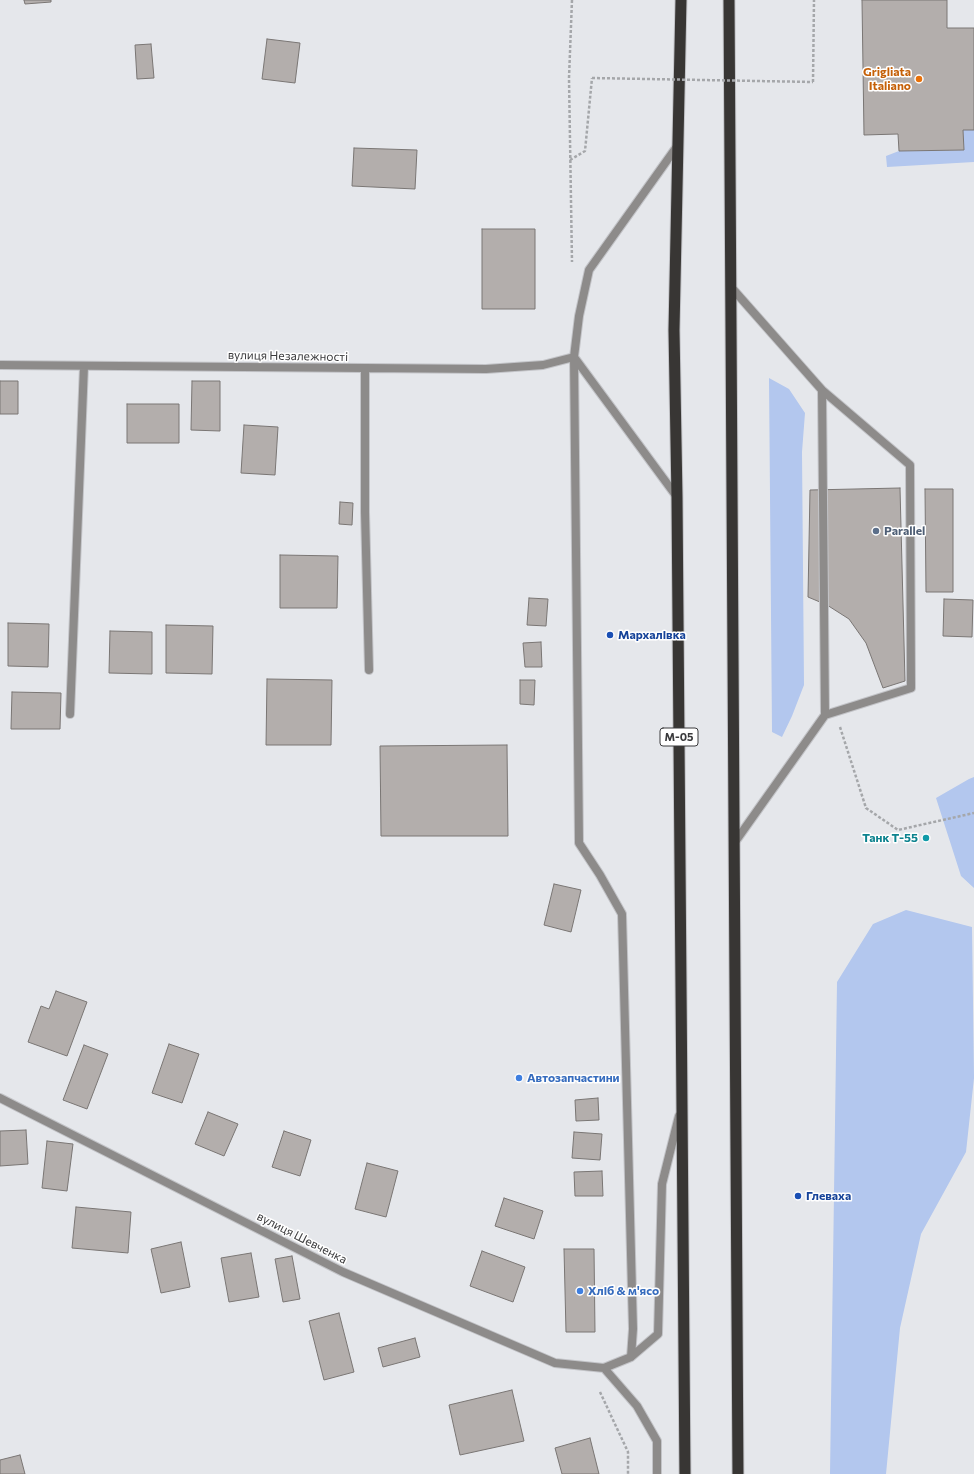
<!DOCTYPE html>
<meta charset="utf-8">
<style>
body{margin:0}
canvas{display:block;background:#e5e7eb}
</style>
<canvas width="974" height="1474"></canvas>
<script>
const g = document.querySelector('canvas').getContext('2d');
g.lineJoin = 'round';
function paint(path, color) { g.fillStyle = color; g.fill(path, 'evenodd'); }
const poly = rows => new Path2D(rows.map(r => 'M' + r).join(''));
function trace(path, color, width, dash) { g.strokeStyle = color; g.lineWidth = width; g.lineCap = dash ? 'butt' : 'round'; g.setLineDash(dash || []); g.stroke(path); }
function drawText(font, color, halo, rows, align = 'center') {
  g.font = font + ' Commissioner,sans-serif'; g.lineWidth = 3; g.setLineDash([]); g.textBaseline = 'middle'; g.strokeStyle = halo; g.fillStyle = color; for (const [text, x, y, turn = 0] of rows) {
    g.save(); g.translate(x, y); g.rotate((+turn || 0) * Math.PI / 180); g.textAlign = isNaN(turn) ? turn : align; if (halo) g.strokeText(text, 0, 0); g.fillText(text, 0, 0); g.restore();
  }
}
const green = poly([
 [963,130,974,130,974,162,887,167,886,156,899,151,964,150],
 [769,378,789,389,805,413,802,452,804,685,792,716,782,737,772,732],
 [974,777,974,888,961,876,936,798,969,779],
 [906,910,972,927,974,1078,966,1152,921,1234,900,1328,886,1474,830,1474,837,982,873,924]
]);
const building = poly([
 [24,0,51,0,51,2,25,4,24,0],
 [862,0,947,0,947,28,974,28,974,130,963,130,964,150,899,151,898,134,864,135,862,0],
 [267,39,300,43,295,83,262,79,267,39],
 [151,44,154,78,137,79,135,45,151,44],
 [354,148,417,150,415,189,352,186,354,148],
 [482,229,535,229,535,309,482,309,482,229],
 [0,381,18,381,18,414,0,414,0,381],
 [192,381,220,381,220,431,191,430,192,381],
 [127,404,179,404,179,443,127,443,127,404],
 [244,425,278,427,275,475,241,473,244,425],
 [900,488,905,681,883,688,866,643,849,619,827,605,808,597,810,490,900,488],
 [925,489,953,489,953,592,926,592,925,489],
 [340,502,353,503,352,525,339,524,340,502],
 [280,555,338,556,337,608,280,608,280,555],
 [529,598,548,599,546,626,527,625,529,598],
 [944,599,973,600,972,637,943,636,944,599],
 [8,623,49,624,48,667,8,666,8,623],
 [166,625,213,626,212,674,166,673,166,625],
 [110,631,152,632,152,674,109,673,110,631],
 [541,642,542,667,525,667,523,643,541,642],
 [267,679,332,680,331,745,266,745,267,679],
 [520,680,535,680,534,705,520,704,520,680],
 [12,692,61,693,60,729,11,729,12,692],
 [507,745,508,836,381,836,380,746,507,745],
 [554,884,581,890,571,932,544,925,554,884],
 [56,991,87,1002,67,1056,28,1042,41,1006,49,1009,56,991],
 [169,1044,199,1054,182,1103,152,1093,169,1044],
 [84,1045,108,1054,87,1109,63,1100,84,1045],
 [598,1098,599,1120,576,1121,575,1100,598,1098],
 [208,1112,238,1124,224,1156,195,1144,208,1112],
 [26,1130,28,1164,0,1166,0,1131,26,1130],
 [284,1131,311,1140,300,1176,272,1167,284,1131],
 [574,1132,602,1134,600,1160,572,1158,574,1132],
 [47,1141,73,1144,67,1191,42,1188,47,1141],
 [367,1163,398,1171,386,1217,355,1209,367,1163],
 [602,1171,603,1196,575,1196,574,1172,602,1171],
 [504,1198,543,1211,534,1239,495,1226,504,1198],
 [76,1207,131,1212,128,1253,72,1248,76,1207],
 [181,1242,190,1287,161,1293,151,1249,181,1242],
 [564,1249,594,1249,595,1332,566,1332,564,1249],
 [482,1251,525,1267,513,1302,470,1286,482,1251],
 [251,1253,259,1297,229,1302,221,1258,251,1253],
 [292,1256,300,1299,283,1302,275,1259,292,1256],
 [339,1313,354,1372,324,1380,309,1321,339,1313],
 [415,1338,420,1357,383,1367,378,1348,415,1338],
 [512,1390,524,1441,460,1455,449,1405,512,1390],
 [590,1438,599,1474,562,1474,555,1448,590,1438],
 [20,1455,25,1474,0,1474,0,1460,20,1455]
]);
const path = poly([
 [572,0,569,78,572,262],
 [813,82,814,0],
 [570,160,585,151,592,78],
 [840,727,866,808,898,830,974,813],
 [600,1392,628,1452,628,1474]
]);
const service = poly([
 [731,287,822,390,825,715,735,842],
 [822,390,910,465,911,688,825,715]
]);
const minor = poly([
 [0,365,486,369,543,365,574,357,579,843,600,875,622,914,633,1329,631,1357],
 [365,369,365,512,369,670],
 [677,497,574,357,579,316,589,270,678,145],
 [70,714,84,366],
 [0,1098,343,1272,555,1363,604,1368,631,1357,658,1334,662,1184,679,1116],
 [604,1368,637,1406,657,1441,657,1474]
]);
const trunk = poly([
 [681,0,674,330,677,497,685,1474],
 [729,0,738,1474]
]);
const pathBridge = poly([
 [592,78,813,82]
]);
const markers = [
 [919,79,4,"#e8710a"],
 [876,531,4,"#5c6f8a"],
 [610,635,4,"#1a4fb4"],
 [926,838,4,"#0f9aa8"],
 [519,1078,4,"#3f7fe0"],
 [798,1196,4,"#1a4fb4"],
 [580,1291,4,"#3f7fe0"]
];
const shields = [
 [679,737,38]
];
const shieldNames = [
 ["М-05",679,737]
];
const foodNames = [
 ["Grigliata",911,72],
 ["Italiano",911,86]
];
const streetNames = [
 ["вулиця Незалежності",288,356,1],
 ["вулиця Шевченка",302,1238,27]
];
const serviceNames = [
 ["Parallel",884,531]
];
const transitNames = [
 ["Мархалівка",618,635],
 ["Глеваха",806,1196]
];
const cultureNames = [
 ["Танк Т-55",918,838]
];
const shopNames = [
 ["Автозапчастини",527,1078],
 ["Хліб & м'ясо",588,1291]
];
paint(green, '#b3c7ee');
paint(building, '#b3aeac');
trace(building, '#7a7674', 1);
trace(service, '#c3c4c8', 10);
trace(minor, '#c3c4c8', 10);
trace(trunk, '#c3c4c8', 13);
trace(path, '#a5a7aa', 2.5, [3, 2]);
trace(service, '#8d8b8a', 8);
trace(minor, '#8d8b8a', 8);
trace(trunk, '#383634', 11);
trace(pathBridge, '#a5a7aa', 2.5, [3, 2]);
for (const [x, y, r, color] of markers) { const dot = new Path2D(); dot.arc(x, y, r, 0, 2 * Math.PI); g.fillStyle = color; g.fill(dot); trace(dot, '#fff', 1.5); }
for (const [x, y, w] of shields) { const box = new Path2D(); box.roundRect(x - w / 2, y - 9, w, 18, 3); g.fillStyle = '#fff'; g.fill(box); trace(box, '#3a3a3c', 1); }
drawText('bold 11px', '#3a3a3c', null, shieldNames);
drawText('bold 12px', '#c56008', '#fff', foodNames, 'right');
drawText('12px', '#3a3a3c', '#fff', streetNames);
drawText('bold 12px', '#4e5e75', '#fff', serviceNames, 'left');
drawText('bold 12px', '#164399', '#fff', transitNames, 'left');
drawText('bold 12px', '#0d838f', '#fff', cultureNames, 'right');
drawText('bold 12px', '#366cbe', '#fff', shopNames, 'left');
</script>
